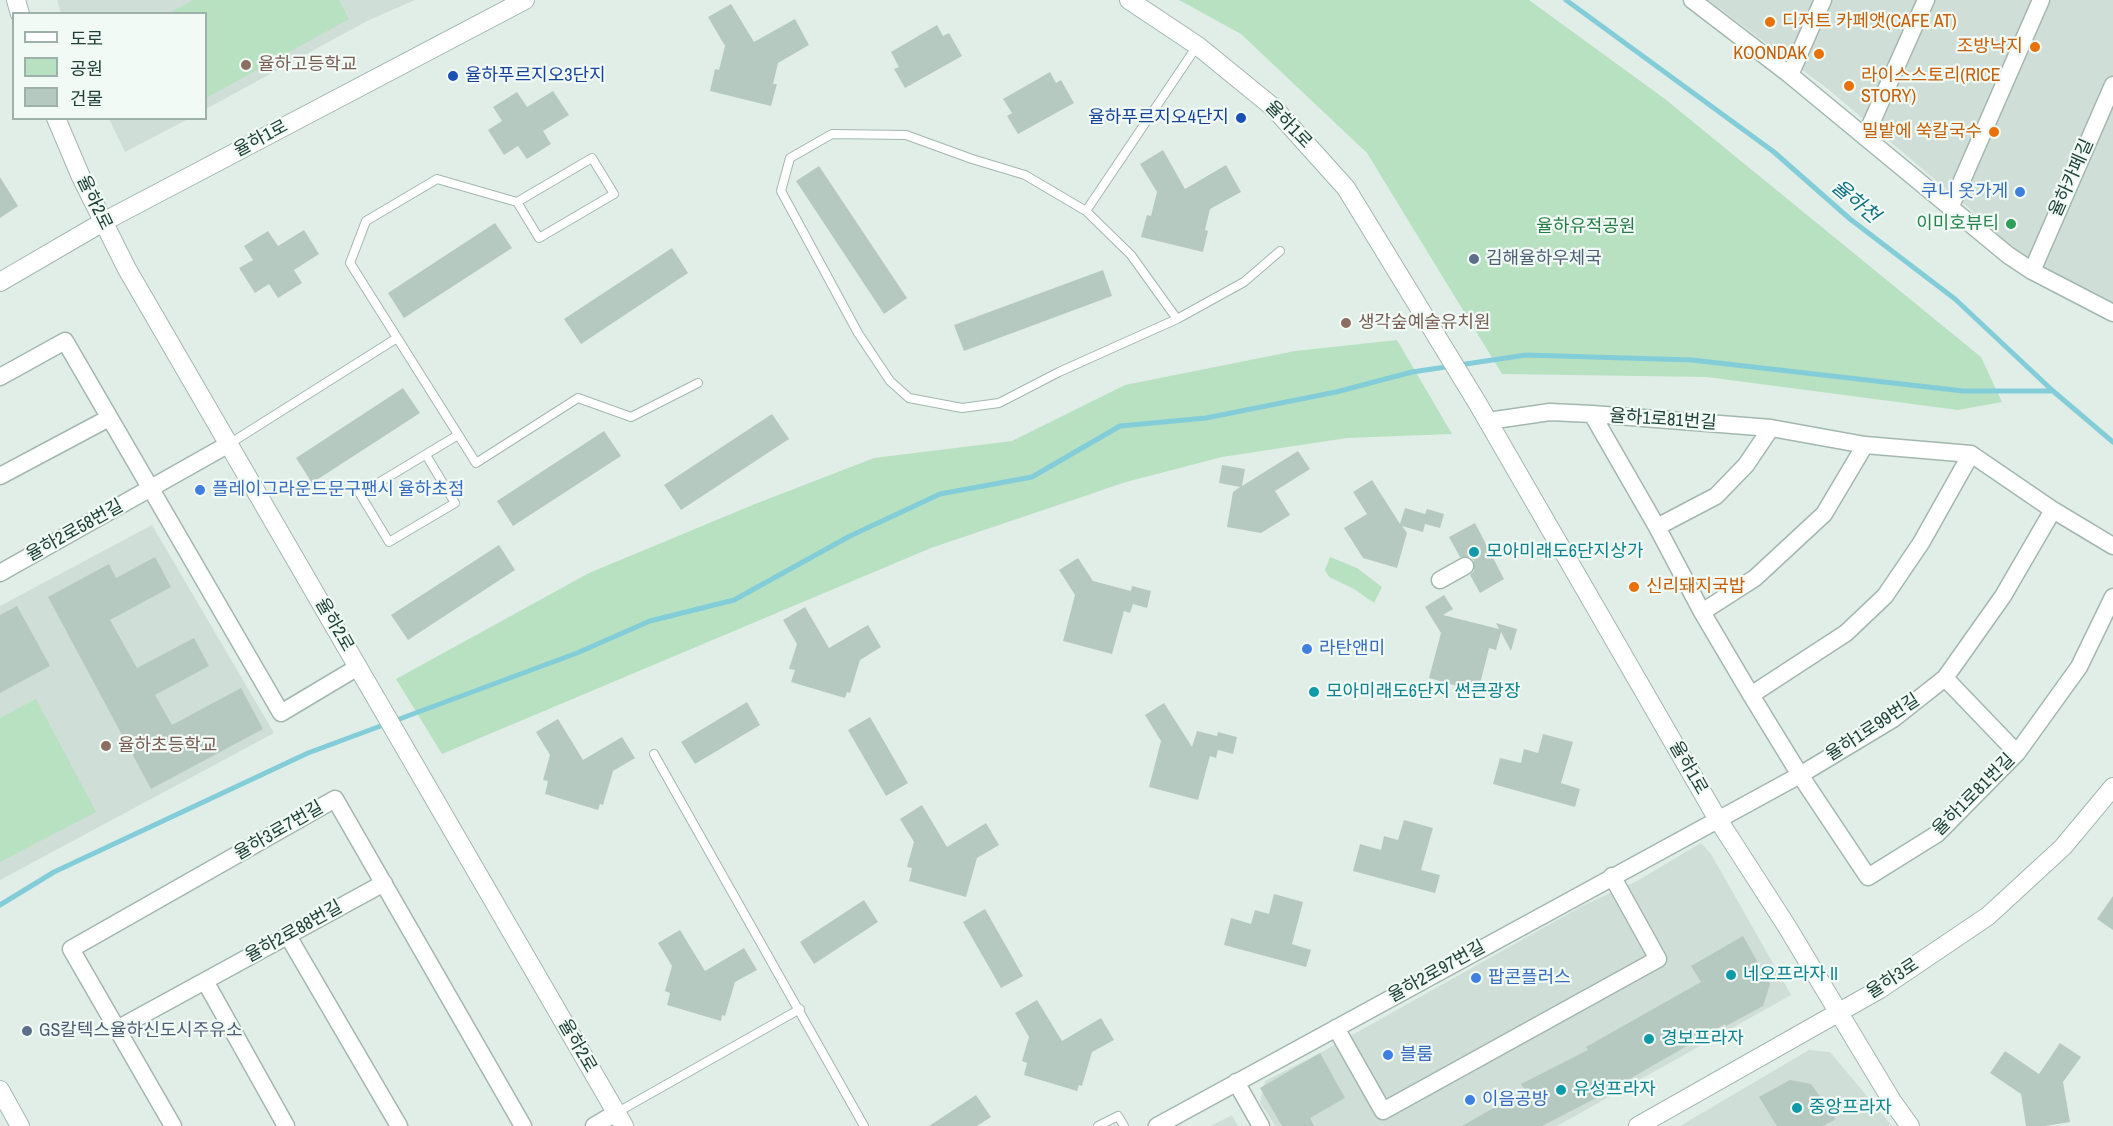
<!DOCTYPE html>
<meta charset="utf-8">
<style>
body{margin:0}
#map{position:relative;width:2113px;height:1126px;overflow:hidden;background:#e1eee8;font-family:"Archivo Narrow","Noto Sans KR",sans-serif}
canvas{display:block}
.legend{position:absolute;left:12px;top:12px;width:195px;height:108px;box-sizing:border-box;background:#f2faf6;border:2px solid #9eb0aa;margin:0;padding:8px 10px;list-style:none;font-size:18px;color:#1f4137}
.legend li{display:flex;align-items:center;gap:12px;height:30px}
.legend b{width:30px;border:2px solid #9eb0aa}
</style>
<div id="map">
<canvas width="2113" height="1126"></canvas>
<ul class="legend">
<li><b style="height:8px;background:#fff"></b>도로</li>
<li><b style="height:16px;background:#b8e1c2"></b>공원</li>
<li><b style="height:16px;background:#b6c9c1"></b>건물</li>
</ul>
</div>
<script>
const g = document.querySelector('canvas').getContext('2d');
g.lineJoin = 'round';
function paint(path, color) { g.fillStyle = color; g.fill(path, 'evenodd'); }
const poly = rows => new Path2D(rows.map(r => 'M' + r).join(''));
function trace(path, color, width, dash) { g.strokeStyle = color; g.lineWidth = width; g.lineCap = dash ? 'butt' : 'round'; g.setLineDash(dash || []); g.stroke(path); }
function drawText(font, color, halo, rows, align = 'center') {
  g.font = font + ' "Archivo Narrow","Noto Sans KR",sans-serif'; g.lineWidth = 4.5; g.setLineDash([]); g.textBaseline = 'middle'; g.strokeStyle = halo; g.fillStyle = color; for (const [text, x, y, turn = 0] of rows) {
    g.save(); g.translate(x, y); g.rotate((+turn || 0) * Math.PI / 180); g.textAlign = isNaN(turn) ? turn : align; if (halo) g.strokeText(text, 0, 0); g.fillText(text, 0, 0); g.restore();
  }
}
const built = poly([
 [57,0,415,0,367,21,206,109,206,14,61,13],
 [1708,0,2113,0,2113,306,2063,281,2013,249,1978,216,1828,89],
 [109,119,188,119,125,152],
 [152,525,274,733,0,880,0,606],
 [1701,843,1711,854,1791,995,1557,1126,1275,1126,1260,1102,1265,1081,1320,1053,1584,905,1637,881],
 [1809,1050,1830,1052,1892,1126,1680,1126],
 [1232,1115,1238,1126,1211,1126]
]);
const green = poly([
 [193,0,339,0,349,19,206,98,206,14,169,13],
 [1179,0,1529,0,1665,99,1981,357,2002,402,1958,410,1707,377,1502,374,1367,153,1241,34],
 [1397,340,1452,434,1347,438,1222,457,1126,482,931,548,442,754,396,679,589,573,755,504,874,458,1012,441,1125,385,1295,351],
 [1330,557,1357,568,1382,587,1374,603,1354,589,1329,577,1325,570],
 [36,699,96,812,0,862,0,718]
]);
const stream = poly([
 [1566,0,1774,152,1850,219,1955,299,2053,391,2113,442],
 [0,905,54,872,308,753,577,653,650,621,734,600,850,536,940,494,1032,477,1120,426,1206,418,1336,392,1412,372,1526,355,1692,360,1963,391,2053,391]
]);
const building = poly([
 [731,4,754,42,795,19,809,45,778,63,773,84,777,84,771,106,710,91,715,69,719,70,725,46,708,17],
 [937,25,943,36,949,33,962,56,905,88,894,69,899,67,891,52],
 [1050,72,1056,83,1061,80,1074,103,1018,134,1007,116,1012,113,1003,99],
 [553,91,569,115,543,131,551,144,527,159,518,146,504,155,488,130,502,121,493,107,517,92,527,107],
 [1163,150,1185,189,1226,165,1241,192,1210,209,1205,230,1208,231,1203,252,1141,237,1147,215,1151,216,1157,192,1140,164],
 [819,166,907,298,884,314,796,181],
 [0,177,18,206,0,218],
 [495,223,512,248,404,318,388,293],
 [304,230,319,254,294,270,302,283,278,298,269,284,255,293,239,268,253,260,244,246,268,231,278,246],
 [672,248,688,273,581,344,564,319],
 [1103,270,1112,296,964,351,954,325],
 [403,388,420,413,312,483,296,458],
 [772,414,789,439,681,510,664,485],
 [604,431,621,456,513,526,497,501],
 [1298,451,1310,469,1275,491,1290,515,1261,533,1227,527,1233,492,1240,487,1219,483,1222,465,1245,469,1242,486],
 [1372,480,1400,524,1405,508,1425,514,1427,509,1444,514,1440,528,1425,524,1423,532,1402,526,1407,533,1397,568,1363,558,1344,528,1367,514,1353,492],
 [1475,523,1504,579,1480,593,1470,575,1474,571,1474,561,1470,557,1460,557,1449,537],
 [499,545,515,570,408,640,391,615],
 [155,557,171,587,110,620,137,668,194,638,209,666,155,695,172,725,241,688,263,729,151,789,48,597,109,564,116,578],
 [1078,558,1093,581,1131,591,1132,586,1151,591,1147,608,1133,604,1130,613,1124,611,1112,654,1063,641,1075,595,1059,570],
 [1444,595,1453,609,1443,615,1499,629,1496,623,1517,629,1511,651,1501,632,1496,650,1489,648,1478,692,1429,678,1441,633,1425,607],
 [17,606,50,666,0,693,0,615],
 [805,607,829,648,868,625,881,647,860,660,850,693,847,692,845,698,791,682,795,670,789,669,797,644,783,620],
 [747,702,760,725,695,764,681,742],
 [1164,703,1192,747,1197,731,1217,736,1218,732,1237,737,1233,754,1218,750,1216,758,1210,756,1198,800,1149,787,1161,741,1145,715],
 [870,717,908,783,886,796,848,730],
 [558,719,583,760,622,737,635,758,613,771,603,805,600,804,598,810,545,794,548,781,543,780,550,755,536,732],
 [1543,734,1573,742,1561,783,1580,789,1575,807,1493,784,1500,758,1521,763,1524,749,1538,753],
 [922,805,947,847,986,823,999,845,977,858,966,897,909,881,912,868,907,867,914,842,900,819],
 [1404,820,1433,828,1421,870,1440,875,1435,893,1353,871,1360,844,1381,850,1384,836,1398,840],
 [1274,894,1303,902,1292,944,1311,950,1306,967,1224,945,1231,918,1251,924,1255,910,1269,914],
 [2113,896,2113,930,2097,919],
 [864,900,878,922,814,964,800,942],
 [985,909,1023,976,1001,988,963,922],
 [680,930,705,971,744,948,757,970,735,982,725,1016,722,1015,721,1021,667,1005,670,993,665,991,672,966,658,943],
 [1743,936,1770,984,1763,1006,1726,1026,1725,1024,1600,1096,1542,1126,1462,1126,1525,1090,1521,1084,1588,1050,1586,1047,1701,982,1691,966],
 [1037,1000,1062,1041,1101,1018,1114,1040,1092,1052,1082,1086,1079,1085,1077,1091,1024,1075,1027,1063,1022,1061,1029,1037,1015,1013],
 [2060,1043,2081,1057,2063,1082,2070,1122,2045,1126,2026,1126,2021,1094,1990,1073,2005,1051,2039,1074],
 [1320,1053,1345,1098,1310,1118,1314,1126,1282,1126,1260,1088],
 [1790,1080,1811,1084,1836,1119,1823,1126,1777,1126,1759,1097],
 [976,1095,991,1117,977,1126,929,1126]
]);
const service = poly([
 [517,202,539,238,614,194,592,158,517,202,437,179,366,221,350,263,476,463,578,398,631,417,698,383],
 [1086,211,1025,175,972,159,906,135,832,134,790,158,781,191,858,333,890,381,909,398,962,408,999,403,1059,372,1177,319,1244,282,1280,251],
 [1177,319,1131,255,1086,211,1197,46],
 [229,444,397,338],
 [426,455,455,503,389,542,360,494,458,435],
 [654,754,864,1126],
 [616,1113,800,1009],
 [1098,1126,1118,1116,1124,1126]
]);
const minor = poly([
 [1692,0,1790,75,2008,255,2032,271,2113,313],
 [1790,75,1823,0],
 [1865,137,1926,0],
 [1950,208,2041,0],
 [2032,271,2113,85],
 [0,377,65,341,281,713,358,667],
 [1592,414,1657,527,1702,612,1751,695,1800,775,1868,877,1937,834,2017,753,2079,667,2113,597],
 [1488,421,1550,412,1592,414,1771,428,1865,445,1971,454,2053,510,2113,546],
 [0,476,109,418],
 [1657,527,1716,496,1746,465,1771,428],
 [0,573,229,444],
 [1440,580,1465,566],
 [1702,612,1755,578,1824,514,1865,445],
 [1945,678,2017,753],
 [1751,695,1846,633,1885,596,1921,543,1971,454],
 [288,936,399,1126],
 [205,981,286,1126],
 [1336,1028,1383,1111,1658,959,1612,876],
 [117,1029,384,883],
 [1236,1082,1261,1126],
 [173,1126,71,949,335,799,523,1126],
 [594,1126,616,1113],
 [1157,1126,1800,775,1893,719,1945,678,2003,596,2053,510]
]);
const tertiary = poly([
 [16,0,20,14],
 [1129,0,1198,46,1274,108,1346,188,1478,404,1717,818,1786,925,1892,1101,1910,1126],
 [56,118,81,177,127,269,624,1126],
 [0,282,103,222,525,0],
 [1638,1126,1880,989,1988,916,2063,847,2113,787]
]);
const secondary = poly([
 [0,1090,20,1126]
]);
const markers = [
 [1770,22,6,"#e8710a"],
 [2035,47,6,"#e8710a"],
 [1819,54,6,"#e8710a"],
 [246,65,6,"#8d6e63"],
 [453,76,6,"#1a4fb4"],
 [1849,86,6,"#e8710a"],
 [1241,118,6,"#1a4fb4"],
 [1994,132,6,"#e8710a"],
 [2020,192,6,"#3f7fe0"],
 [2011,224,6,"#2e9e5b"],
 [1474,259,6,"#5c6f8a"],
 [1346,323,6,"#8d6e63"],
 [200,490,6,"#3f7fe0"],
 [1474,552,6,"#0f9aa8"],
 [1634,587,6,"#e8710a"],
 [1307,649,6,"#3f7fe0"],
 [1314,692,6,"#0f9aa8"],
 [106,746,6,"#8d6e63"],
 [1731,975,6,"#0f9aa8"],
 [1476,978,6,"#3f7fe0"],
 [27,1031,6,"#5c6f8a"],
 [1649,1039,6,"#0f9aa8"],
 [1388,1055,6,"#3f7fe0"],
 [1561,1090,6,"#0f9aa8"],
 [1470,1100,6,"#3f7fe0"],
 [1797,1108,6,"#0f9aa8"]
];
const foodNames = [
 ["디저트 카페앳(CAFE AT)",1782,22],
 ["조방낙지",2023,47,"right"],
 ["KOONDAK",1807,54,"right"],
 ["라이스스토리(RICE",1861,76],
 ["STORY)",1861,97],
 ["밀밭에 쑥칼국수",1982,132,"right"],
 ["신리돼지국밥",1646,587]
];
const educationNames = [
 ["율하고등학교",258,65],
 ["생각숲예술유치원",1358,323],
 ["율하초등학교",118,746]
];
const transitNames = [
 ["율하푸르지오3단지",465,76],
 ["율하푸르지오4단지",1229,118,"right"]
];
const streetNames = [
 ["율하1로",1288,125,46],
 ["율하1로",261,139,-28],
 ["율하카페길",2072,178,-66],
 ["율하2로",94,203,64],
 ["율하1로81번길",1663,420,4],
 ["율하2로58번길",75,531,-29],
 ["율하2로",334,625,60],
 ["율하1로99번길",1873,728,-33],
 ["율하1로",1688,768,60],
 ["율하1로81번길",1974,795,-45],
 ["율하3로7번길",279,831,-30],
 ["율하2로88번길",294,932,-29],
 ["율하2로97번길",1437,972,-29],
 ["율하3로",1893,979,-33],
 ["율하2로",577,1046,60]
];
const shopNames = [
 ["쿠니 옷가게",2008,192,"right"],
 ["플레이그라운드문구팬시 율하초점",212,490],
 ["라탄앤미",1319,649],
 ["팝콘플러스",1488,978],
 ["블룸",1400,1055],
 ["이음공방",1482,1100]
];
const leisureNames = [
 ["이미호뷰티",1999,224]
];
const parkNames = [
 ["율하유적공원",1586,227]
];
const serviceNames = [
 ["김해율하우체국",1486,259],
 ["GS칼텍스율하신도시주유소",39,1031]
];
const cultureNames = [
 ["모아미래도6단지상가",1486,552],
 ["모아미래도6단지 썬큰광장",1326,692],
 ["네오프라자 II",1743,975],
 ["경보프라자",1661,1039],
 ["유성프라자",1573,1090],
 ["중앙프라자",1809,1108]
];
const waterNames = [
 ["율하천",1855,202,40]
];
paint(built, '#cfded7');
paint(green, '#b8e1c2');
trace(stream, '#83cdd9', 5);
paint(building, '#b6c9c1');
trace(service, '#a3b7af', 10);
trace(minor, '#a3b7af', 19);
trace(tertiary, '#a3b7af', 20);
trace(secondary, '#9ebbb0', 20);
trace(service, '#fff', 8);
trace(minor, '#fff', 16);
trace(tertiary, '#fff', 18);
trace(secondary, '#fff', 18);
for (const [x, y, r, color] of markers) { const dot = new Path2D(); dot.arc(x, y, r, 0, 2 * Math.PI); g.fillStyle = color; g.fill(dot); trace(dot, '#f2faf6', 2); }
drawText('18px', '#c56008', '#f2faf6', foodNames, 'left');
drawText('18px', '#785e54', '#f2faf6', educationNames, 'left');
drawText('18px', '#164399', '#f2faf6', transitNames, 'left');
drawText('18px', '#1f4137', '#f2faf6', streetNames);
drawText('18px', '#366cbe', '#f2faf6', shopNames, 'left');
drawText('18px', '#27864d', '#f2faf6', leisureNames, 'right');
drawText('18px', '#257c45', '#f2faf6', parkNames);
drawText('18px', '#4e5e75', '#f2faf6', serviceNames, 'left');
drawText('18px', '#0d838f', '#f2faf6', cultureNames, 'left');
drawText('italic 20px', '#137383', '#f2faf6', waterNames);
</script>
